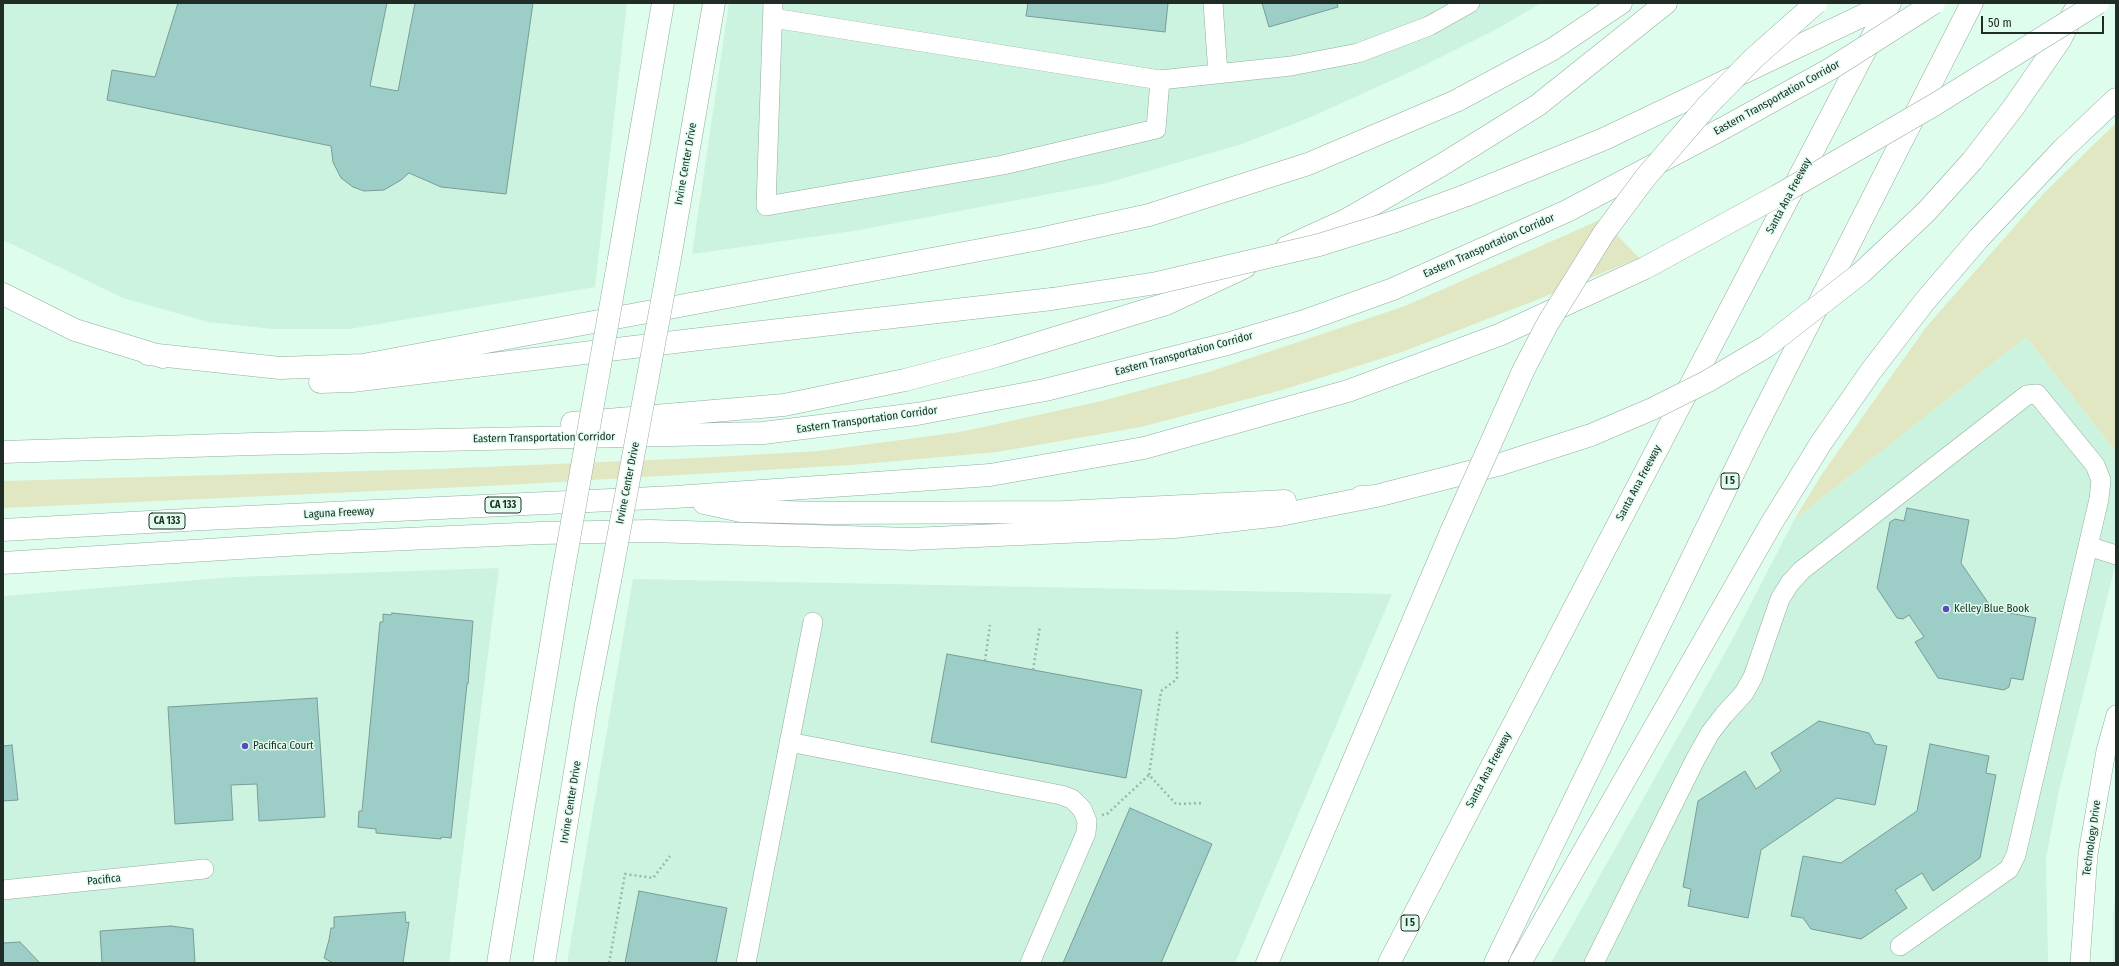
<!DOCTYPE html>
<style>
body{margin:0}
#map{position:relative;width:2119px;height:966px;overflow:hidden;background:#defded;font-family:"Fira Sans Condensed",sans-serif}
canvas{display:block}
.frame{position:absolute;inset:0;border:4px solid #202c26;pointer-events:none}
.scale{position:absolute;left:1981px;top:16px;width:123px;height:18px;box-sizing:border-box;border:2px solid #202c26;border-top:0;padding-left:5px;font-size:12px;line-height:14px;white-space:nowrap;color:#202c26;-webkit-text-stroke:3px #defded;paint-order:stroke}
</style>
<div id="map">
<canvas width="2119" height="966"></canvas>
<div class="frame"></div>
<div class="scale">50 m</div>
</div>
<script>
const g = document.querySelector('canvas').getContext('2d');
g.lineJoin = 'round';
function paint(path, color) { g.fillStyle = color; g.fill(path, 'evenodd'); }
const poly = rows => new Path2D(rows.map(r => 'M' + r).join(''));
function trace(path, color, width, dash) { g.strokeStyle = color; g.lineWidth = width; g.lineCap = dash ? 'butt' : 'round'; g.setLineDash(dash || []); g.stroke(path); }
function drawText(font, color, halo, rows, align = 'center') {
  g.font = font + ' "Fira Sans Condensed",sans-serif'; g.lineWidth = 3; g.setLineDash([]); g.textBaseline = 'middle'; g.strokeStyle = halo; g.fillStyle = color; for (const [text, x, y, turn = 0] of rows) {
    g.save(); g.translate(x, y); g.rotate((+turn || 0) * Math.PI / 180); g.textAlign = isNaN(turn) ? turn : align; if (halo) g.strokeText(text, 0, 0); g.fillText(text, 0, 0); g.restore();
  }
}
const built = poly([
 [3,3,627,3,595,287,349,329,272,329,208,322,123,298,3,240],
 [729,3,1541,3,1499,28,1421,67,1311,117,1242,144,1107,183,854,231,692,254],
 [2026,337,2116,452,2116,562,2059,790,2046,858,2048,963,1551,963,1730,644,1794,520],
 [499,568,449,963,3,963,3,596,235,577],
 [633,579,1392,594,1235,963,567,963],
 [2116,882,2116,963,2113,963,2113,919]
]);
const green = poly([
 [2116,123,2116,452,2026,337,1794,520,1822,474,1927,326,2045,192],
 [1602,219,1639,258,1534,301,1402,352,1282,390,1141,427,997,452,851,465,507,485,3,508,3,481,436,469,698,458,819,451,960,432,1102,401,1209,372,1405,306]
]);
const building = poly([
 [178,3,387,3,370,86,398,91,415,3,533,3,506,194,441,187,409,173,401,180,384,190,364,191,353,187,341,178,333,162,331,146,107,100,112,70,155,77,178,3],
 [1028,3,1168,3,1165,32,1026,16,1028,3],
 [1262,3,1337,3,1338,7,1269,27,1262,3],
 [1907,508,1969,520,1961,563,1993,610,2036,618,2023,680,2011,678,2009,687,2004,690,1938,678,1915,642,1924,637,1909,615,1903,619,1897,618,1877,588,1890,522,1895,519,1904,521,1907,508],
 [392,613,473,621,468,684,467,684,451,838,441,837,441,839,376,833,376,829,358,827,359,811,362,811,380,622,383,622,383,614,391,615,392,613],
 [947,654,1142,690,1126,778,931,742,947,654],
 [317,698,325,817,259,821,257,784,231,785,233,820,175,824,168,707,317,698],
 [1819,721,1869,733,1875,744,1887,746,1875,805,1837,798,1761,850,1748,918,1688,906,1691,889,1683,887,1698,801,1745,771,1756,789,1781,771,1771,753,1819,721],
 [1930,744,1989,756,1986,773,1996,775,1980,858,1933,891,1922,873,1895,890,1907,908,1861,939,1811,929,1803,918,1791,916,1803,856,1841,863,1917,811,1930,744],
 [12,745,18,800,3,801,3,746,12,745],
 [1130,808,1212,844,1161,963,1063,963,1130,808],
 [639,891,727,908,716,963,625,963,639,891],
 [405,912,406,923,409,922,403,963,333,963,324,958,329,940,331,928,334,928,334,917,405,912],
 [171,926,193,929,195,963,102,963,100,931,171,926],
 [20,942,40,963,3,963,3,943,20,942]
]);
const path = poly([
 [985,661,990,625],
 [1033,670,1040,626],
 [1149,775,1161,691,1177,679,1177,629],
 [1102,815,1107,814,1149,775,1176,804,1203,803],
 [609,963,625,874,653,878,670,856]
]);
const minor = poly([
 [773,3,766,206,1003,165,1156,129,1160,80,1291,66,1358,53,1429,26,1470,3],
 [1213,3,1218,74],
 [773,18,1160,80],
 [2088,546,2116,555],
 [789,742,1061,795,1072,799,1082,809,1087,821,1086,833,1030,963],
 [3,890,204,869],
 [746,963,813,622],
 [1594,963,1695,760,1710,733,1724,715,1744,693,1753,677,1780,599,1790,583,1802,570,2027,395,2037,394,2095,465,2101,480,2099,499,2016,855,2009,869,1900,946],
 [2080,963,2088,854,2106,751,2116,715]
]);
const major = poly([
 [670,258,714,3],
 [618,264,663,3],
 [498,963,561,584],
 [544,963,586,704,610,581]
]);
const highway = poly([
 [1972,161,2013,108,2060,40,2074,12],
 [1467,195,1604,139,1889,3],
 [1287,247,1346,220,1440,166,1538,105,1666,3],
 [3,294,75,330,163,357],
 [148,354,280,368,363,365,1039,239,1149,215,1308,164,1456,101,1553,49,1621,3],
 [320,382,352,381,700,339,1052,299],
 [572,423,784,405,905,380,996,356,1166,304,1245,267],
 [3,452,254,444,763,433,917,414,1045,390,1227,344,1304,321,1393,289,1567,211,1722,129],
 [1361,497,1376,496,1501,464,1591,435],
 [704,503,741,511,824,513,1063,512,1285,501],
 [3,530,204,519,675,497,990,475,1144,448,1348,391,1499,335,1645,268,1667,256],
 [3,563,318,543,541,533,651,531,911,539,1174,527,1280,515,1376,496],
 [1267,963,1451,532],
 [1389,963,1890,3],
 [1495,963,1751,437,1972,3],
 [1520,963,1771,524,1821,443,1871,371,1925,301,1979,238,2063,149,2116,99]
]);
const majorBridge = poly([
 [610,581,670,258],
 [561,584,618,264]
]);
const highwayBridge = poly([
 [1722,129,1832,68,1934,3],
 [1667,256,1777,196,1934,105,2098,3],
 [1052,299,1157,283,1319,245,1396,221,1467,195],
 [1591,435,1652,409,1708,381,1767,346,1861,273,1926,212,1972,161],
 [1451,532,1524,369,1548,323,1604,233,1645,178,1707,106,1754,58,1816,3]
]);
const markers = [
 [1946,609,4,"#5a49c1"],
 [245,746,4,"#5a49c1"]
];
const shields = [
 [1730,481,18],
 [503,505,36],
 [167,521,36],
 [1410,923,18]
];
const shieldNames = [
 ["I 5",1730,481],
 ["CA 133",503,505],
 ["CA 133",167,521],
 ["I 5",1410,923]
];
const streetNames = [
 ["Eastern Transportation Corridor",1777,98,-29],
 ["Irvine Center Drive",686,164,-80],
 ["Santa Ana Freeway",1789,196,-62],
 ["Eastern Transportation Corridor",1489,246,-24],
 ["Eastern Transportation Corridor",1184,354,-15],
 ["Eastern Transportation Corridor",867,420,-8],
 ["Eastern Transportation Corridor",544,438,-1],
 ["Irvine Center Drive",628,483,-79],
 ["Santa Ana Freeway",1639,483,-62],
 ["Laguna Freeway",339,513,-3],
 ["Santa Ana Freeway",1489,770,-62],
 ["Irvine Center Drive",571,802,-81],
 ["Technology Drive",2092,838,-82],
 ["Pacifica",104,880,-6]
];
const poiNames = [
 ["Kelley Blue Book",1954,609],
 ["Pacifica Court",253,746]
];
paint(built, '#ccf3df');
paint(green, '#e1e7c2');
paint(building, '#9ccdc7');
trace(building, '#7a9d99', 1);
trace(minor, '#90ae9f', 20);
trace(major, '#90ae9f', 23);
trace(highway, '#90ae9f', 23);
trace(path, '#9db5a9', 2.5, [2, 3]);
trace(minor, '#fff', 19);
trace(major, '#fff', 22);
trace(highway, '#fff', 22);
trace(majorBridge, '#90ae9f', 23, []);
trace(highwayBridge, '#90ae9f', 23, []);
trace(majorBridge, '#fff', 22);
trace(highwayBridge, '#fff', 22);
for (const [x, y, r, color] of markers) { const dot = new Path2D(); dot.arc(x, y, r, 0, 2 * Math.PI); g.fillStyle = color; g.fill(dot); trace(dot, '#defded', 1.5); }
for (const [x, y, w] of shields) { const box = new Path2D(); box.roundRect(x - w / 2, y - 8, w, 16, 3); g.fillStyle = '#defded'; g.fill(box); trace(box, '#202c26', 1); }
drawText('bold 10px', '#202c26', null, shieldNames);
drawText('11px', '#202c26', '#defded', streetNames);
drawText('11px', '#202c26', '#defded', poiNames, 'left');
</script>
